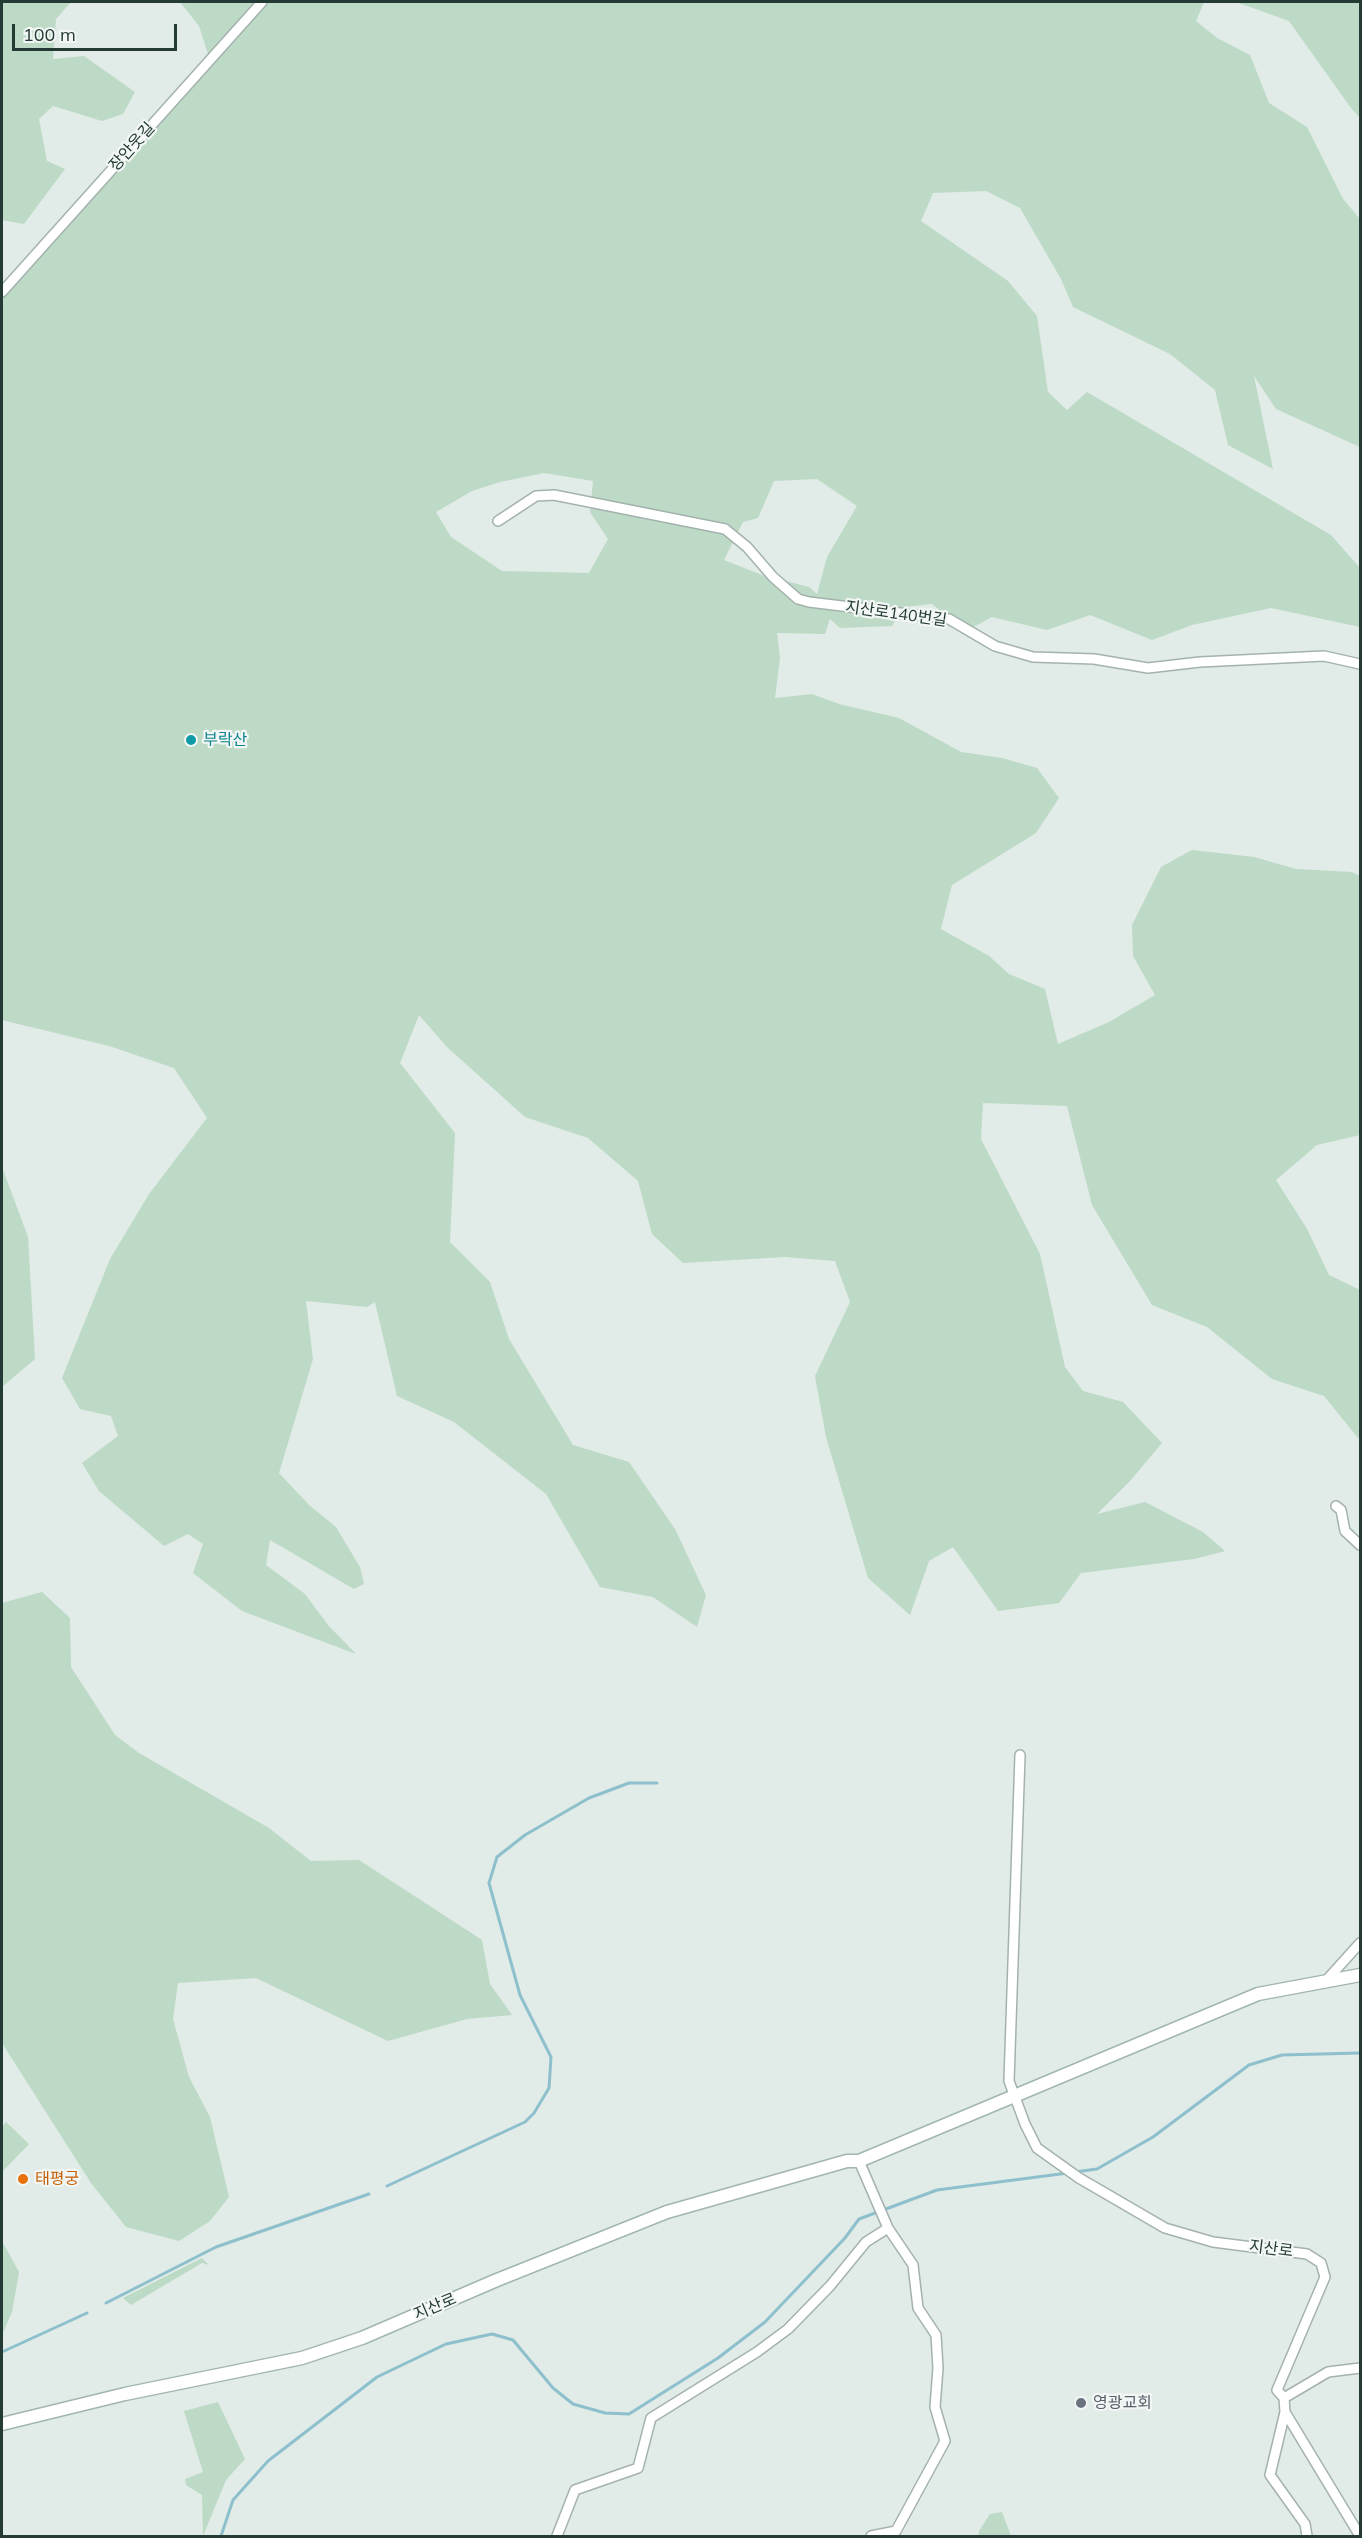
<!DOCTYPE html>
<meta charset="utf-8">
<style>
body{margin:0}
#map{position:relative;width:1362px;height:2538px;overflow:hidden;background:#e1ebe7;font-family:Mulish,sans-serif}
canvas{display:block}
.frame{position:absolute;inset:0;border:3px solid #233a35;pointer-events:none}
.scale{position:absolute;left:12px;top:24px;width:165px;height:27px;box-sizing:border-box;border:3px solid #233a35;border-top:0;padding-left:8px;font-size:18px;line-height:21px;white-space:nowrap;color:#233a35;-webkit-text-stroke:4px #f2f7f5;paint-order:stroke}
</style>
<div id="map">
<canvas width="1362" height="2538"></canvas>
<div class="frame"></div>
<div class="scale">100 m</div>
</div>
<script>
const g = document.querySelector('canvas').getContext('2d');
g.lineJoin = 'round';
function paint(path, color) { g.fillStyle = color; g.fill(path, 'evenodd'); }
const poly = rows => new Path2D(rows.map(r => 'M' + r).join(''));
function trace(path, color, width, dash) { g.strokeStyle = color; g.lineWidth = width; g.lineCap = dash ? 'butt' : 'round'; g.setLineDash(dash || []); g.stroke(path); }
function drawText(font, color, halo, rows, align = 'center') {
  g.font = font + ' Mulish,"Noto Sans KR",sans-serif'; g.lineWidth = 4.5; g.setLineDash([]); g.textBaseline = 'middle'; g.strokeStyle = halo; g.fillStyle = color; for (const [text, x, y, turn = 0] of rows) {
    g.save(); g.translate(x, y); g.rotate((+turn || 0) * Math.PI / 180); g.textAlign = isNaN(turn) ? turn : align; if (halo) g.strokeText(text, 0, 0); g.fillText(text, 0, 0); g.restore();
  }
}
const green = poly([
 [2,2,71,2,56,19,53,59,84,56,135,92,123,114,102,121,53,106,39,119,47,161,65,169,24,224,2,220],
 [180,2,1204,2,1196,21,1217,38,1250,55,1269,103,1307,127,1343,199,1360,219,1360,447,1276,409,1254,376,1273,469,1228,445,1215,390,1170,354,1073,307,1061,279,1020,208,986,191,933,193,921,221,1008,281,1037,316,1048,392,1067,410,1087,392,1331,535,1360,568,1360,627,1271,608,1192,625,1152,640,1090,615,1047,630,992,617,966,631,932,604,903,607,892,626,840,628,830,619,825,634,777,633,780,658,775,698,812,694,839,704,899,718,961,752,1002,758,1037,768,1059,798,1036,833,952,885,941,929,989,956,1009,974,1045,989,1058,1044,1109,1022,1155,995,1133,956,1132,925,1161,867,1192,850,1254,857,1296,869,1352,872,1360,876,1360,1135,1317,1145,1276,1180,1307,1229,1329,1275,1360,1290,1360,1437,1358,1438,1324,1396,1272,1379,1207,1327,1152,1305,1092,1205,1067,1106,983,1103,981,1139,1040,1254,1065,1367,1083,1391,1123,1402,1162,1443,1130,1481,1097,1514,1145,1502,1203,1532,1225,1551,1194,1559,1081,1573,1059,1603,998,1611,953,1547,929,1561,910,1615,868,1578,826,1437,815,1376,850,1302,835,1261,785,1257,683,1263,652,1234,638,1181,588,1138,525,1117,447,1047,419,1015,400,1063,455,1133,450,1242,490,1282,509,1339,573,1445,629,1462,675,1529,706,1595,697,1627,653,1597,600,1587,546,1494,454,1422,397,1396,375,1302,367,1307,306,1301,313,1359,279,1473,309,1505,336,1527,360,1567,364,1584,354,1589,270,1540,266,1565,305,1594,328,1625,356,1654,242,1611,193,1573,203,1544,188,1534,164,1546,99,1491,82,1463,118,1436,111,1416,80,1409,62,1378,110,1259,149,1194,207,1118,174,1068,109,1046,2,1020,2,289,209,57,199,26],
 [544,473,593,481,590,512,608,539,589,573,502,571,451,537,436,512,472,491,500,482],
 [817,479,857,506,827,557,817,594,809,587,762,575,724,560,743,522,758,518,774,481],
 [1236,2,1360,2,1360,118,1351,108,1289,21],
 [2,1167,28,1237,35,1359,2,1387],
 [42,1592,70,1618,71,1667,115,1735,139,1753,269,1828,311,1861,359,1860,482,1940,490,1984,512,2015,467,2019,388,2041,256,1978,178,1983,173,2019,189,2077,210,2117,229,2197,210,2221,179,2241,126,2227,91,2183,2,2043,2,1603],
 [6,2122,29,2144,2,2172,2,2127],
 [2,2241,19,2272,12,2312,2,2335],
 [202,2258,209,2265,202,2263,131,2305,123,2298],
 [218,2402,245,2459,226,2480,203,2536,202,2495,186,2485,185,2479,203,2472,184,2411],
 [1002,2512,1011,2536,978,2536,979,2531,990,2514]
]);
const stream = poly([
 [1075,2172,1097,2169,1153,2137,1249,2065,1282,2055,1360,2053],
 [387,2186,525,2122,534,2113,549,2088,551,2057,520,1995,489,1883,497,1857,525,1835,589,1798,629,1783,657,1783],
 [106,2303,216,2247,369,2194],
 [2,2352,87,2313],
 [221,2536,233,2500,268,2461,377,2377,446,2344,492,2334,513,2340,553,2388,573,2404,605,2413,629,2414,718,2358,765,2322,845,2238,859,2219,937,2190,1068,2173]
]);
const street = poly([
 [2,292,262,2],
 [498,521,536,496,554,495,725,529,747,547,773,577,798,599,809,602,949,619,995,646,1033,657,1094,659,1148,668,1200,662,1324,656,1360,664],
 [1336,1506,1341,1510,1345,1531,1360,1545],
 [1020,1755,1009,2081,1025,2124,1037,2148,1079,2178,1165,2228,1213,2242,1307,2254,1321,2263,1325,2277,1277,2390,1284,2398,1285,2412,1270,2475,1305,2524,1307,2536],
 [1324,1983,1360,1943],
 [1284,2398,1328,2372,1360,2368],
 [1285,2412,1360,2536],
 [557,2536,575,2490,638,2468,651,2418,757,2352,788,2329,830,2286,866,2242,888,2228,859,2161],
 [871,2536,896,2531,945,2441,935,2407,938,2368,936,2335,918,2308,913,2265,888,2228]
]);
const secondary = poly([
 [2,2424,125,2394,302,2358,362,2338,497,2280,667,2212,847,2161,859,2161,1258,1994,1360,1975]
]);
const markers = [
 [191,740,6,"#0f9aa8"],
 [23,2179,6,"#e8710a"],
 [1081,2403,6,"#6b7280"]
];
const streetNames = [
 ["장안웃길",132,147,-48],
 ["지산로140번길",896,614,8],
 ["지산로",1271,2249,7],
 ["지산로",435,2307,-23]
];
const cultureNames = [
 ["부락산",203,740]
];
const foodNames = [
 ["태평궁",35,2179]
];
const worshipNames = [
 ["영광교회",1093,2403]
];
paint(green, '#bcdac5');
trace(stream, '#8dc0cc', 3);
trace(street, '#a4b2ae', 12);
trace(secondary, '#a1b6af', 15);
trace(street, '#fff', 9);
trace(secondary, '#fff', 12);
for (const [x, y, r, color] of markers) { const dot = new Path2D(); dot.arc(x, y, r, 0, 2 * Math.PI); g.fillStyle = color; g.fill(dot); trace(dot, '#f2f7f5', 2); }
drawText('16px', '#233a35', '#f2f7f5', streetNames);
drawText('16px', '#0d838f', '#f2f7f5', cultureNames, 'left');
drawText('16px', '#c56008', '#f2f7f5', foodNames, 'left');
drawText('16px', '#5b616d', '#f2f7f5', worshipNames, 'left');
</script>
